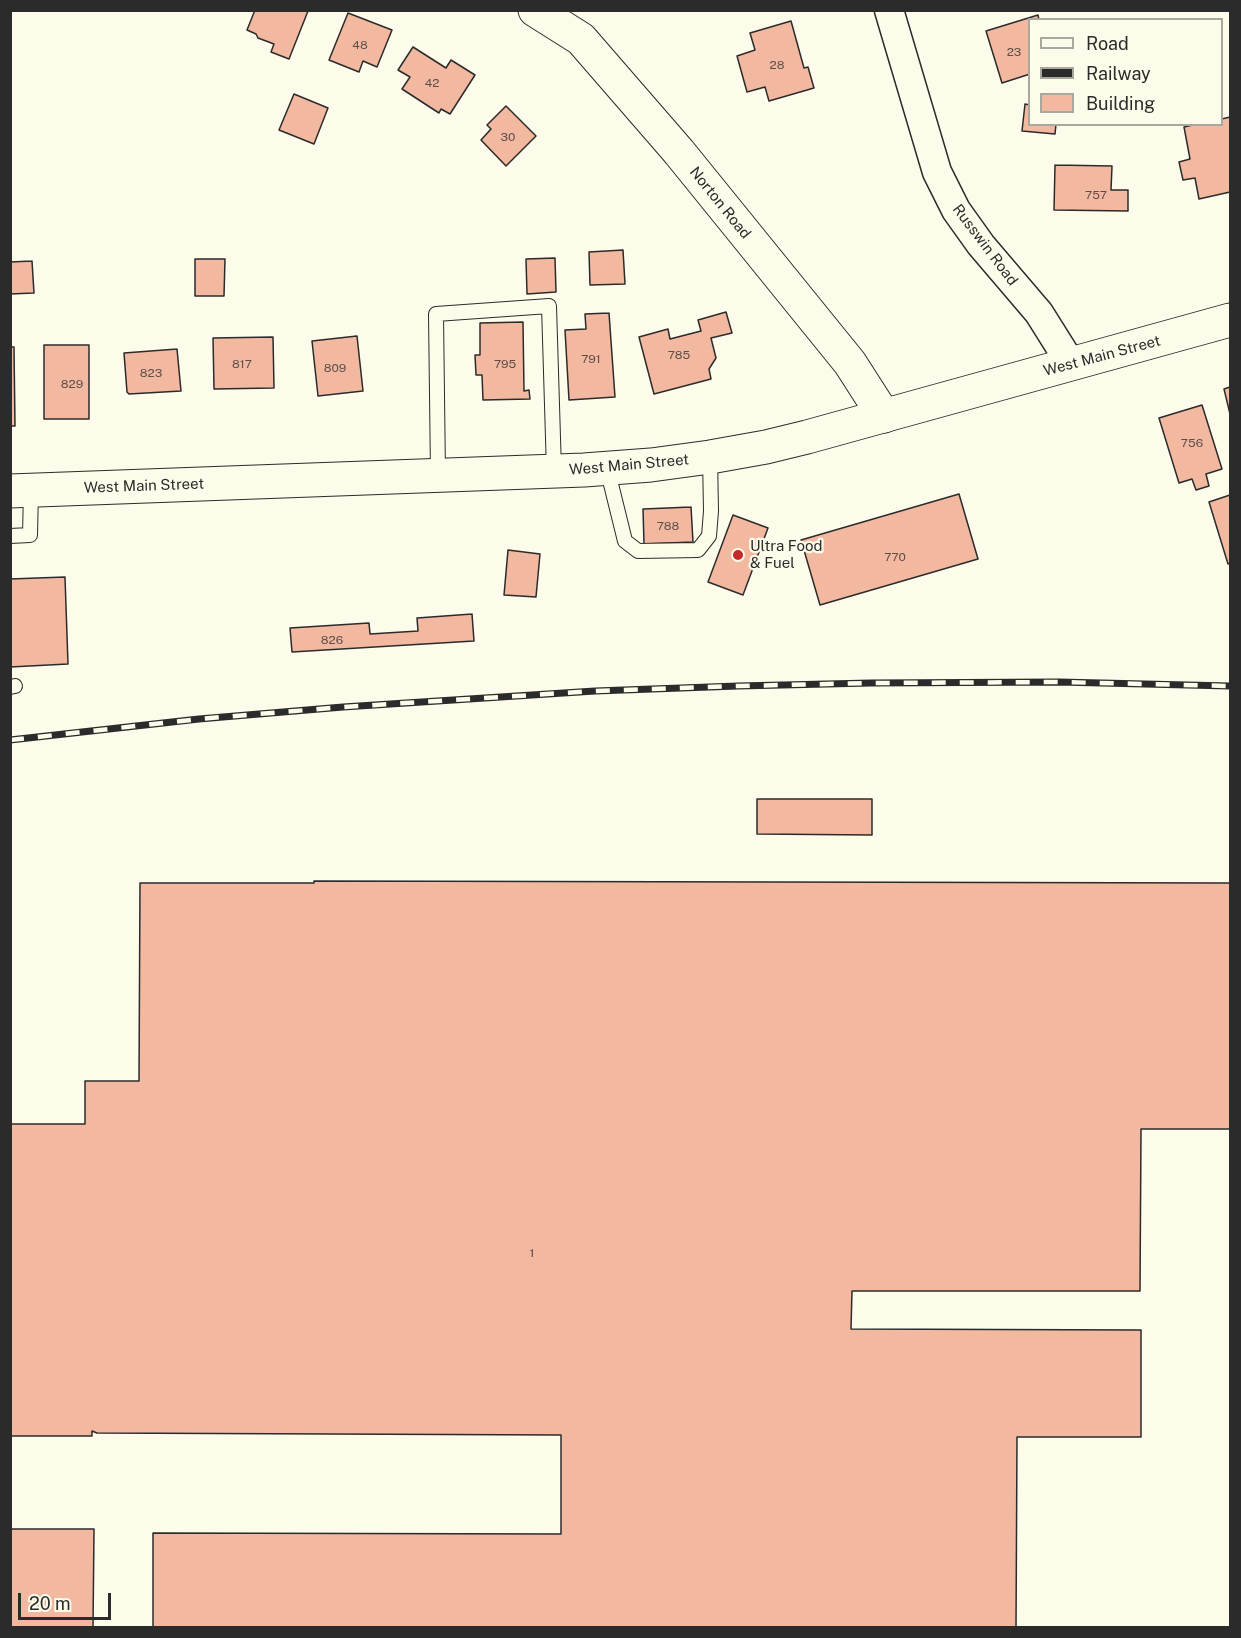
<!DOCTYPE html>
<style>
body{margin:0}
#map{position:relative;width:1241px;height:1638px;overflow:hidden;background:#fdfbea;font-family:"Public Sans",sans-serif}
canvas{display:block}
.frame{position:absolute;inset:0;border:12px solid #2b2b2b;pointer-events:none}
.legend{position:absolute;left:1028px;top:18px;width:195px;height:108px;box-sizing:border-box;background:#fdfbea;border:2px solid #a9a89e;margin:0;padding:8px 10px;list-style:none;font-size:18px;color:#2b2b2b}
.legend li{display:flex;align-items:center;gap:12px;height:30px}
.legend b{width:30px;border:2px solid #a9a89e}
.scale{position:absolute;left:18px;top:1593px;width:93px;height:27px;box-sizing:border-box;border:3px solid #2b2b2b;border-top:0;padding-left:8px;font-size:18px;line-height:21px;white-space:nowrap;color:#2b2b2b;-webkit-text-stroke:4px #fdfbea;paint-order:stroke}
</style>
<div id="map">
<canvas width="1241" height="1638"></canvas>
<div class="frame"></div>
<ul class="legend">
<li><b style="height:8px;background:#fdfbea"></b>Road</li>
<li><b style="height:8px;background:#2b2b2b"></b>Railway</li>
<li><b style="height:16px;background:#f2b8a0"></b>Building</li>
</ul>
<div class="scale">20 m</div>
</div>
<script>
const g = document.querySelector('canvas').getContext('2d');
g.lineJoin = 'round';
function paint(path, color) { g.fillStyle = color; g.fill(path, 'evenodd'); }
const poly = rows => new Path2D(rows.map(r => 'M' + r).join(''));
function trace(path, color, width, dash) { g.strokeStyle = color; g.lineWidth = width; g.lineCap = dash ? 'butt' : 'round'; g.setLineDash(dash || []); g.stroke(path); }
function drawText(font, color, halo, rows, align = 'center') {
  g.font = font + ' "Public Sans",sans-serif'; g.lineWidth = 4.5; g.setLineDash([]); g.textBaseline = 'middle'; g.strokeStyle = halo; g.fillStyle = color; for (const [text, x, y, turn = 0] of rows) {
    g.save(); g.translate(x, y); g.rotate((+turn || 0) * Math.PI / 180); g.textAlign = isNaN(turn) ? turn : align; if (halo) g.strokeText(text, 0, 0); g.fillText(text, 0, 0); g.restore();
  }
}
const building = poly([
 [255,10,308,11,289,59,271,52,274,44,258,38,256,34,247,30,255,10],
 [348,13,392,30,377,67,363,61,359,72,329,60,348,13],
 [1038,15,1039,20,1030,20,1030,74,1002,83,986,31,1038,15],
 [791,21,804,68,808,67,814,88,769,101,765,87,747,92,737,56,755,50,750,33,791,21],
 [413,47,446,68,451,60,475,75,450,114,441,109,439,113,402,89,410,77,398,70,413,47],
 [294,94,328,108,314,144,279,130,294,94],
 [1025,104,1030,105,1030,124,1056,124,1055,134,1022,131,1025,104],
 [506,106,536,136,506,166,481,140,491,129,487,125,506,106],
 [1230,117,1230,192,1199,199,1195,178,1183,180,1179,162,1190,159,1184,127,1197,124,1222,124,1222,119,1230,117],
 [1055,165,1112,166,1111,190,1128,190,1128,211,1054,210,1055,165],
 [623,250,625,284,590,285,589,252,623,250],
 [555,258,556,292,527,294,526,259,555,258],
 [195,259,225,259,224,296,195,296,195,259],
 [32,261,34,293,10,294,10,262,32,261],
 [726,312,732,333,711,338,716,358,709,369,711,379,654,394,639,337,668,329,670,339,701,331,698,320,726,312],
 [609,313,615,397,569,400,565,330,586,329,585,314,609,313],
 [523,322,524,391,529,390,530,399,483,400,482,375,476,375,475,355,480,355,480,323,523,322],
 [357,336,363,391,318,396,312,341,357,336],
 [273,337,274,388,214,389,213,338,273,337],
 [44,345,89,345,89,419,44,419,44,345],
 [10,347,14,347,15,426,10,426,10,347],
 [177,349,181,391,129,394,127,392,124,353,177,349],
 [1230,387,1230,414,1224,389,1230,387],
 [1202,405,1222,469,1206,474,1209,486,1196,490,1192,479,1179,483,1159,418,1202,405],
 [959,494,978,559,820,605,801,540,959,494],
 [1230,495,1230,563,1228,564,1209,502,1230,495],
 [691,507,693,542,644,544,643,509,691,507],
 [733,515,768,528,743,595,708,582,733,515],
 [508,550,540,554,536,597,504,595,508,550],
 [65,577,68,664,10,667,10,579,65,577],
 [472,614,474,641,292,652,290,628,369,623,370,634,418,631,417,618,472,614],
 [757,799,872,799,872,835,757,834,757,799],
 [314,881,1230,883,1230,1129,1141,1129,1140,1291,852,1291,851,1329,1141,1330,1141,1437,1017,1437,1016,1628,153,1628,153,1533,561,1534,561,1435,97,1433,92,1431,92,1436,10,1436,10,1124,85,1124,85,1081,139,1081,140,883,314,883,314,881],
 [10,1529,94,1529,93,1628,10,1628,10,1529]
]);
const lane = poly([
 [607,468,625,541,638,551,698,550,709,536,711,511,710,457],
 [438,475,436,314,549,306,554,471],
 [10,536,30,535,31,491],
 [10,687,15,686]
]);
const street = poly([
 [889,10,937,172,956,210,981,245,1039,313,1071,364]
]);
const secondary = poly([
 [535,10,581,39,679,152,850,363,884,416]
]);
const primary = poly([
 [10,491,584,470,651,465,710,457,766,447,807,437,1230,320]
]);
const rail = poly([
 [10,740,199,719,343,707,595,691,738,686,871,683,1059,682,1230,686]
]);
const markers = [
 [738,555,6,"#c62828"]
];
const numberNames = [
 ["48",360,45],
 ["23",1014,52],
 ["28",777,65],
 ["42",432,83],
 ["30",508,137],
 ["757",1096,195],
 ["785",679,355],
 ["791",591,359],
 ["817",242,364],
 ["795",505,364],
 ["809",335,368],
 ["823",151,373],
 ["829",72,384],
 ["756",1192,443],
 ["788",668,526],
 ["770",895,557],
 ["826",332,640],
 ["1",532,1253]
];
const streetNames = [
 ["Norton Road",720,203,51],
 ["Russwin Road",985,245,53],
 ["West Main Street",1102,356,-15],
 ["West Main Street",629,465,-5],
 ["West Main Street",144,486,-2]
];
const poiNames = [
 ["Ultra Food",750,546],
 ["& Fuel",750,563]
];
paint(building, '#f2b8a0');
trace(building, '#2b2b2b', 1.5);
trace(lane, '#2b2b2b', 16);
trace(street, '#2b2b2b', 31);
trace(secondary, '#2b2b2b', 35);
trace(primary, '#2b2b2b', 35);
trace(lane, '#fdfbea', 14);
trace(street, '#fdfbea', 28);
trace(secondary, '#fdfbea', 33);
trace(primary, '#fdfbea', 33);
trace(rail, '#2b2b2b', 7);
trace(rail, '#fdfbea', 4.5, [14]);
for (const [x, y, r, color] of markers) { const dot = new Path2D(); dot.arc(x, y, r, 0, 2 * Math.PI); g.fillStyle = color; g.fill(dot); trace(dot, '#fdfbea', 2); }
drawText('12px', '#5d4e48', null, numberNames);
drawText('15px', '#2b2b2b', '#fdfbea', streetNames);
drawText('15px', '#2b2b2b', '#fdfbea', poiNames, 'left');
</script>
